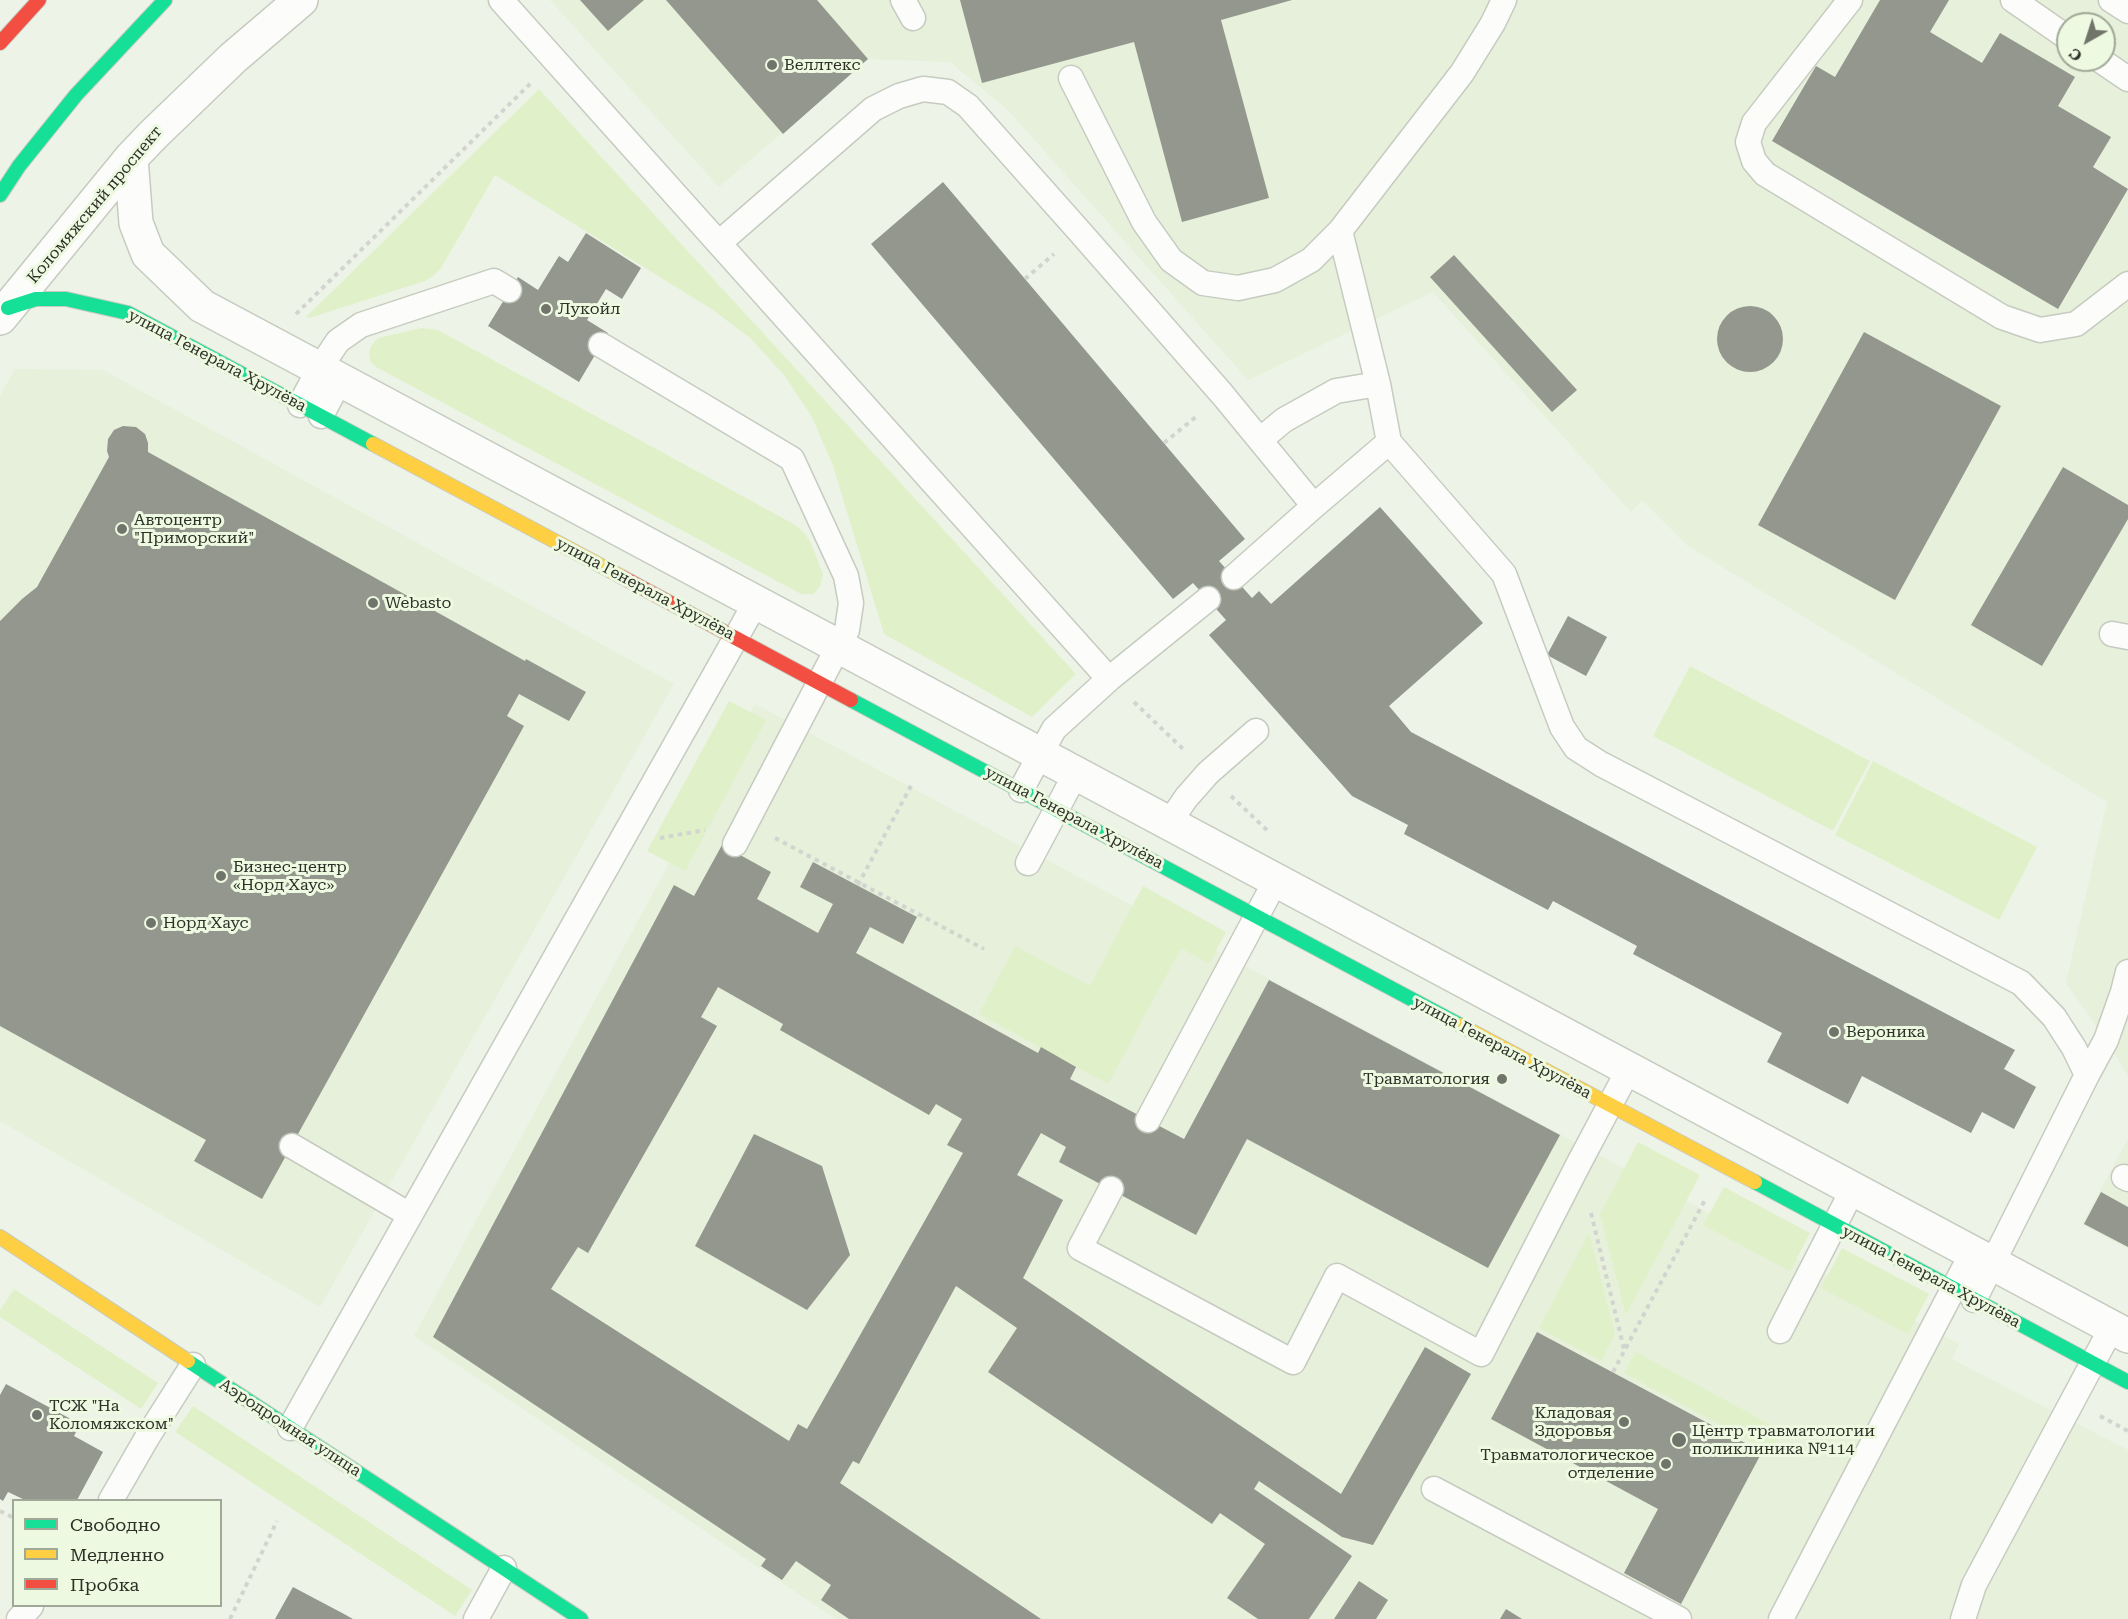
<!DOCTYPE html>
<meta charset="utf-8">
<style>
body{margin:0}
#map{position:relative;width:2128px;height:1619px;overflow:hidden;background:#edf3e7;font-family:"Roboto Serif",serif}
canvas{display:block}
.legend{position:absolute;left:12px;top:1499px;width:210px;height:108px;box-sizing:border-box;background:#eef9e1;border:2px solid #a0a997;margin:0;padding:8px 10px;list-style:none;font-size:18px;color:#2c3027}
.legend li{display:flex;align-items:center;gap:12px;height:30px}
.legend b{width:30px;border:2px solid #a0a997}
.north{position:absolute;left:2056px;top:12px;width:60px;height:60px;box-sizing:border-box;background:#eef9e1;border:2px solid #a0a997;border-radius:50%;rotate:219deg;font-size:16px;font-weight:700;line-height:24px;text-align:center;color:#2c3027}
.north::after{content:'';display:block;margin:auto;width:21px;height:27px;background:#70746a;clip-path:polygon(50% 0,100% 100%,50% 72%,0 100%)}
</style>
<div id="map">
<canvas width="2128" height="1619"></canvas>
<ul class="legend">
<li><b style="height:8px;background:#16e098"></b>Свободно</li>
<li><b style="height:8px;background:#ffcf43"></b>Медленно</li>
<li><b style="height:8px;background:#f24e42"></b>Пробка</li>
</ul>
<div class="north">С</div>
</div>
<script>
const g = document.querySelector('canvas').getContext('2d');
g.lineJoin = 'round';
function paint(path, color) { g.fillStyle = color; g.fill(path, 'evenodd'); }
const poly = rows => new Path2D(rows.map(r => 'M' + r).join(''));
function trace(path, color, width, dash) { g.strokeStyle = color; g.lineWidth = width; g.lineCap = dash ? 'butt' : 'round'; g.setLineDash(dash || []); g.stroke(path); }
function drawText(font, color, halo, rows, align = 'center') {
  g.font = font + ' "Roboto Serif",serif'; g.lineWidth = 6; g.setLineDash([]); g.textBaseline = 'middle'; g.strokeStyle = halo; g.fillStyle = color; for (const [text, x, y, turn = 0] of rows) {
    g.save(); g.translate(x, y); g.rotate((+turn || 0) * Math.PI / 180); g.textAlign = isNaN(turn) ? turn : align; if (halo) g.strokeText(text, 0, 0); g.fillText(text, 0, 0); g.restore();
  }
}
const built = poly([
 [550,0,2128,0,2128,1076,2106,1040,2066,983,2107,802,1688,546,1642,500,1631,512,1433,292,1248,380,1008,110,950,62,868,59,719,187],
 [2068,24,2104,24,2104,60,2068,60],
 [15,369,103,370,674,684,320,1307,0,1121,0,396],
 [755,704,1599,1155,1959,1344,1951,1361,1952,1359,2128,1450,2128,1619,836,1619,414,1336],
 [2128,1139,2128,1249,2082,1224]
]);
const green = poly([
 [539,89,1076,674,1032,717,884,634,833,466,812,417,784,375,750,338,713,310,495,175,441,268,433,276,425,281,309,318,306,317],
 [421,328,438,330,792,523,804,532,811,543,823,574,820,587,813,594,801,594,376,367,370,361,369,352,371,346,378,338],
 [1690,666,1870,761,1833,831,1653,736],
 [729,701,766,720,685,871,647,851],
 [1873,761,2037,847,1999,920,1835,835],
 [1143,886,1226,932,1209,964,1181,948,1108,1084,979,1014,1015,946,1090,986],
 [1638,1142,1700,1175,1626,1315,1600,1214],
 [1724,1187,1810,1233,1790,1271,1703,1225],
 [1589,1233,1615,1334,1601,1361,1539,1328],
 [1842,1248,1929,1294,1908,1334,1821,1288],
 [14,1289,158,1383,141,1409,0,1317,0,1310],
 [1636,1352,1782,1431,1771,1452,1624,1373],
 [193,1406,472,1590,455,1616,175,1432]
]);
const building = poly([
 [580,0,644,0,608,31],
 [666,0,817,0,868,59,783,134],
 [960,0,1292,0,1221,20,1269,198,1182,222,1134,42,982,83],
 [1880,0,1949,0,1930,32,1982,63,2000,33,2075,77,2058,106,2111,137,2093,167,2128,189,2058,309,1772,141,1816,66,1835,77],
 [943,182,1245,539,1219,561,1252,598,1259,591,1271,604,1380,507,1483,623,1389,706,1411,732,2015,1050,2004,1069,2036,1087,2014,1129,1982,1112,1971,1133,1862,1076,1848,1104,1767,1062,1782,1033,1633,954,1637,946,1553,901,1548,910,1404,834,1408,825,1352,796,1209,635,1226,620,1193,583,1173,599,871,244],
 [586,233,641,268,622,299,606,289,587,320,608,333,579,382,488,326,518,277,538,290,559,256,568,262],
 [1454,255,1577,390,1552,412,1430,277],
 '1717 339a33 33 0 1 1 66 0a33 33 0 1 1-66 0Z',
 [1864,332,2001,406,1895,600,1758,525],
 [123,426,136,427,145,434,148,443,148,452,525,661,526,659,586,692,569,721,519,694,507,716,524,726,262,1199,194,1161,206,1140,0,1026,0,621,22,599,37,587,109,457,107,451,108,439,114,430],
 [2063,467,2128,505,2128,519,2042,666,1971,625],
 [1568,616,1607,637,1586,676,1547,655],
 [722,845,771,872,757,899,818,933,833,904,800,887,813,862,917,917,903,944,870,927,856,953,1038,1053,1041,1047,1076,1067,1070,1079,1184,1139,1269,980,1560,1135,1488,1268,1247,1139,1196,1235,1059,1162,1066,1147,1041,1133,1017,1175,1063,1200,1023,1278,1341,1494,1425,1347,1471,1374,1373,1545,1342,1537,1259,1481,1254,1489,1352,1556,1309,1619,1258,1619,1227,1598,1265,1544,1220,1513,1212,1524,988,1372,1017,1328,956,1286,859,1464,853,1461,840,1483,1041,1619,849,1619,821,1600,831,1585,796,1561,782,1580,761,1566,766,1559,433,1337,674,885,694,896],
 [718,987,783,1024,780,1030,929,1115,936,1104,962,1119,947,1145,963,1153,807,1429,798,1424,789,1441,551,1289,578,1247,588,1253,717,1026,701,1017],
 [754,1134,822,1166,850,1255,807,1310,695,1246],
 [2101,1192,2128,1207,2128,1247,2084,1224],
 [1537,1332,1762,1452,1681,1604,1624,1573,1658,1509,1491,1419],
 [6,1384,80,1424,74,1436,103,1452,77,1500,25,1500,8,1492,3,1501,0,1499,0,1395],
 [1359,1581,1388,1600,1376,1619,1334,1619],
 [293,1587,344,1614,353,1619,275,1619],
 [1506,1609,1522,1619,1500,1619]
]);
const path = poly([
 [1025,279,1054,254],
 [296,314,532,82],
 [1164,443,1197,416],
 [1134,702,1185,751],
 [1231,796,1269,832],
 [660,838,705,830],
 [775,838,984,949],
 [858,885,912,784],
 [1591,1213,1624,1349],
 [1613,1372,1706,1198],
 [2100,1416,2128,1431],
 [0,1511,14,1518],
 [230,1619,277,1521]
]);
const lane = poly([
 [501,0,1109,679],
 [903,0,913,18],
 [1850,0,1754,123,1748,142,1754,161,1765,174,2002,317,2040,330,2076,324,2128,284],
 [2013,0,2068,38],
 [2111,0,2128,11],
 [2100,60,2128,79],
 [1071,78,1144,222,1171,260,1203,283,1238,288,1275,280,1311,260,1340,231,1462,73,1493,23,1504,0],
 [1340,231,1378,384],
 [719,243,873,109,899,96,923,89,948,92,968,106,1080,232,1222,394,1314,506,1234,577],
 [601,345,792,459,846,576,851,603,847,630,735,844],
 [300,405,319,369,338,341,361,325,494,281,509,290],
 [321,416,340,380],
 [1260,440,1284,420,1336,391,1378,384,1389,442],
 [1314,506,1389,442,1504,574,1562,727,1576,748,1601,764,2021,983,2054,1017,2074,1048,2087,1075,1974,1300],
 [2112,634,2128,637],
 [1021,790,1054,729,1109,679,1208,599],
 [1169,823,1186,798,1208,773,1256,731],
 [1028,863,1076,773],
 [2087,1075,2106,1040,2123,992,2128,972],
 [1148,1120,1276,880],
 [292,1146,410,1215],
 [2124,1177,2128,1179],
 [1111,1189,1080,1248,1293,1362,1337,1276,1481,1354,1579,1163,1629,1069],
 [1780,1331,1853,1189],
 [290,1428,756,602],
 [1434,1489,1679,1619],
 [111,1500,148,1436,193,1365],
 [19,1619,31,1606],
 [476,1619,504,1568],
 [1781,1619,1972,1253],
 [1963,1619,1974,1585,2112,1327]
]);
const street = poly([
 [131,158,136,223,148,254,202,306,2128,1336],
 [0,318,131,158,153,135,233,58,301,0]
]);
const fast = poly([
 [0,195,19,166,76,95,165,0],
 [8,308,36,299,66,299,128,313,373,444],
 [851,700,1460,1025],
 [1755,1182,2128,1382],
 [188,1361,581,1619]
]);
const slow = poly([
 [373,444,622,577],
 [1460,1025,1755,1182],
 [0,1237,188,1361]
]);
const jam = poly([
 [0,43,39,0],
 [622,577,851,700]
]);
const markers = [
 [772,65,6,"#70746a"],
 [546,309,6,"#70746a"],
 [122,529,6,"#70746a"],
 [373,603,6,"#70746a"],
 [221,876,6,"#70746a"],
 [151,923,6,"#70746a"],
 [1834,1032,6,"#70746a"],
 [1502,1079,6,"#70746a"],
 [37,1415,6,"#70746a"],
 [1624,1422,6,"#70746a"],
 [1679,1440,8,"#70746a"],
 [1666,1464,6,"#70746a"]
];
const poiNames = [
 ["Веллтекс",784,65],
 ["Лукойл",558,309],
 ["Автоцентр",134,520],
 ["\"Приморский\"",134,538],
 ["Webasto",385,603],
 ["Бизнес-центр",233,867],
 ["«Норд Хаус»",233,885],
 ["Норд Хаус",163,923],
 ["Вероника",1846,1032],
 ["Травматология",1490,1079,"right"],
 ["ТСЖ \"На",49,1406],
 ["Коломяжском\"",49,1424],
 ["Кладовая",1612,1413,"right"],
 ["Здоровья",1612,1431,"right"],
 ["Центр травматологии",1692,1431],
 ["поликлиника №114",1692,1449],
 ["Травматологическое",1654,1455,"right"],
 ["отделение",1654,1473,"right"]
];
const streetNames = [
 ["Коломяжский проспект",95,205,-50],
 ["улица Генерала Хрулёва",217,361,28],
 ["улица Генерала Хрулёва",645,589,28],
 ["улица Генерала Хрулёва",1074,818,28],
 ["улица Генерала Хрулёва",1502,1048,28],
 ["улица Генерала Хрулёва",1931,1277,28],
 ["Аэродромная улица",290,1428,33]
];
paint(built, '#e6f0da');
paint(green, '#e0f1ca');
paint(building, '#93978d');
trace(lane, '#c6cbc0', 27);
trace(street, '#c6cbc0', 36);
trace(fast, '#c6cbc0', 16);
trace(slow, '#c6cbc0', 16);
trace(jam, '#c6cbc0', 16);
trace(path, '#d2d4d0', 4, [4.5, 4.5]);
trace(lane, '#fcfdfb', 24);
trace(street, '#fcfdfb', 33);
trace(fast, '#16e098', 14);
trace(slow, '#ffcf43', 14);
trace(jam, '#f24e42', 14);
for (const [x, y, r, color] of markers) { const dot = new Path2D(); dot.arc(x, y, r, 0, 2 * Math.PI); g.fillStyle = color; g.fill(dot); trace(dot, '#eef9e1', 2); }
drawText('16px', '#2c3027', '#eef9e1', poiNames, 'left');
drawText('16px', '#2c3027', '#eef9e1', streetNames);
</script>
